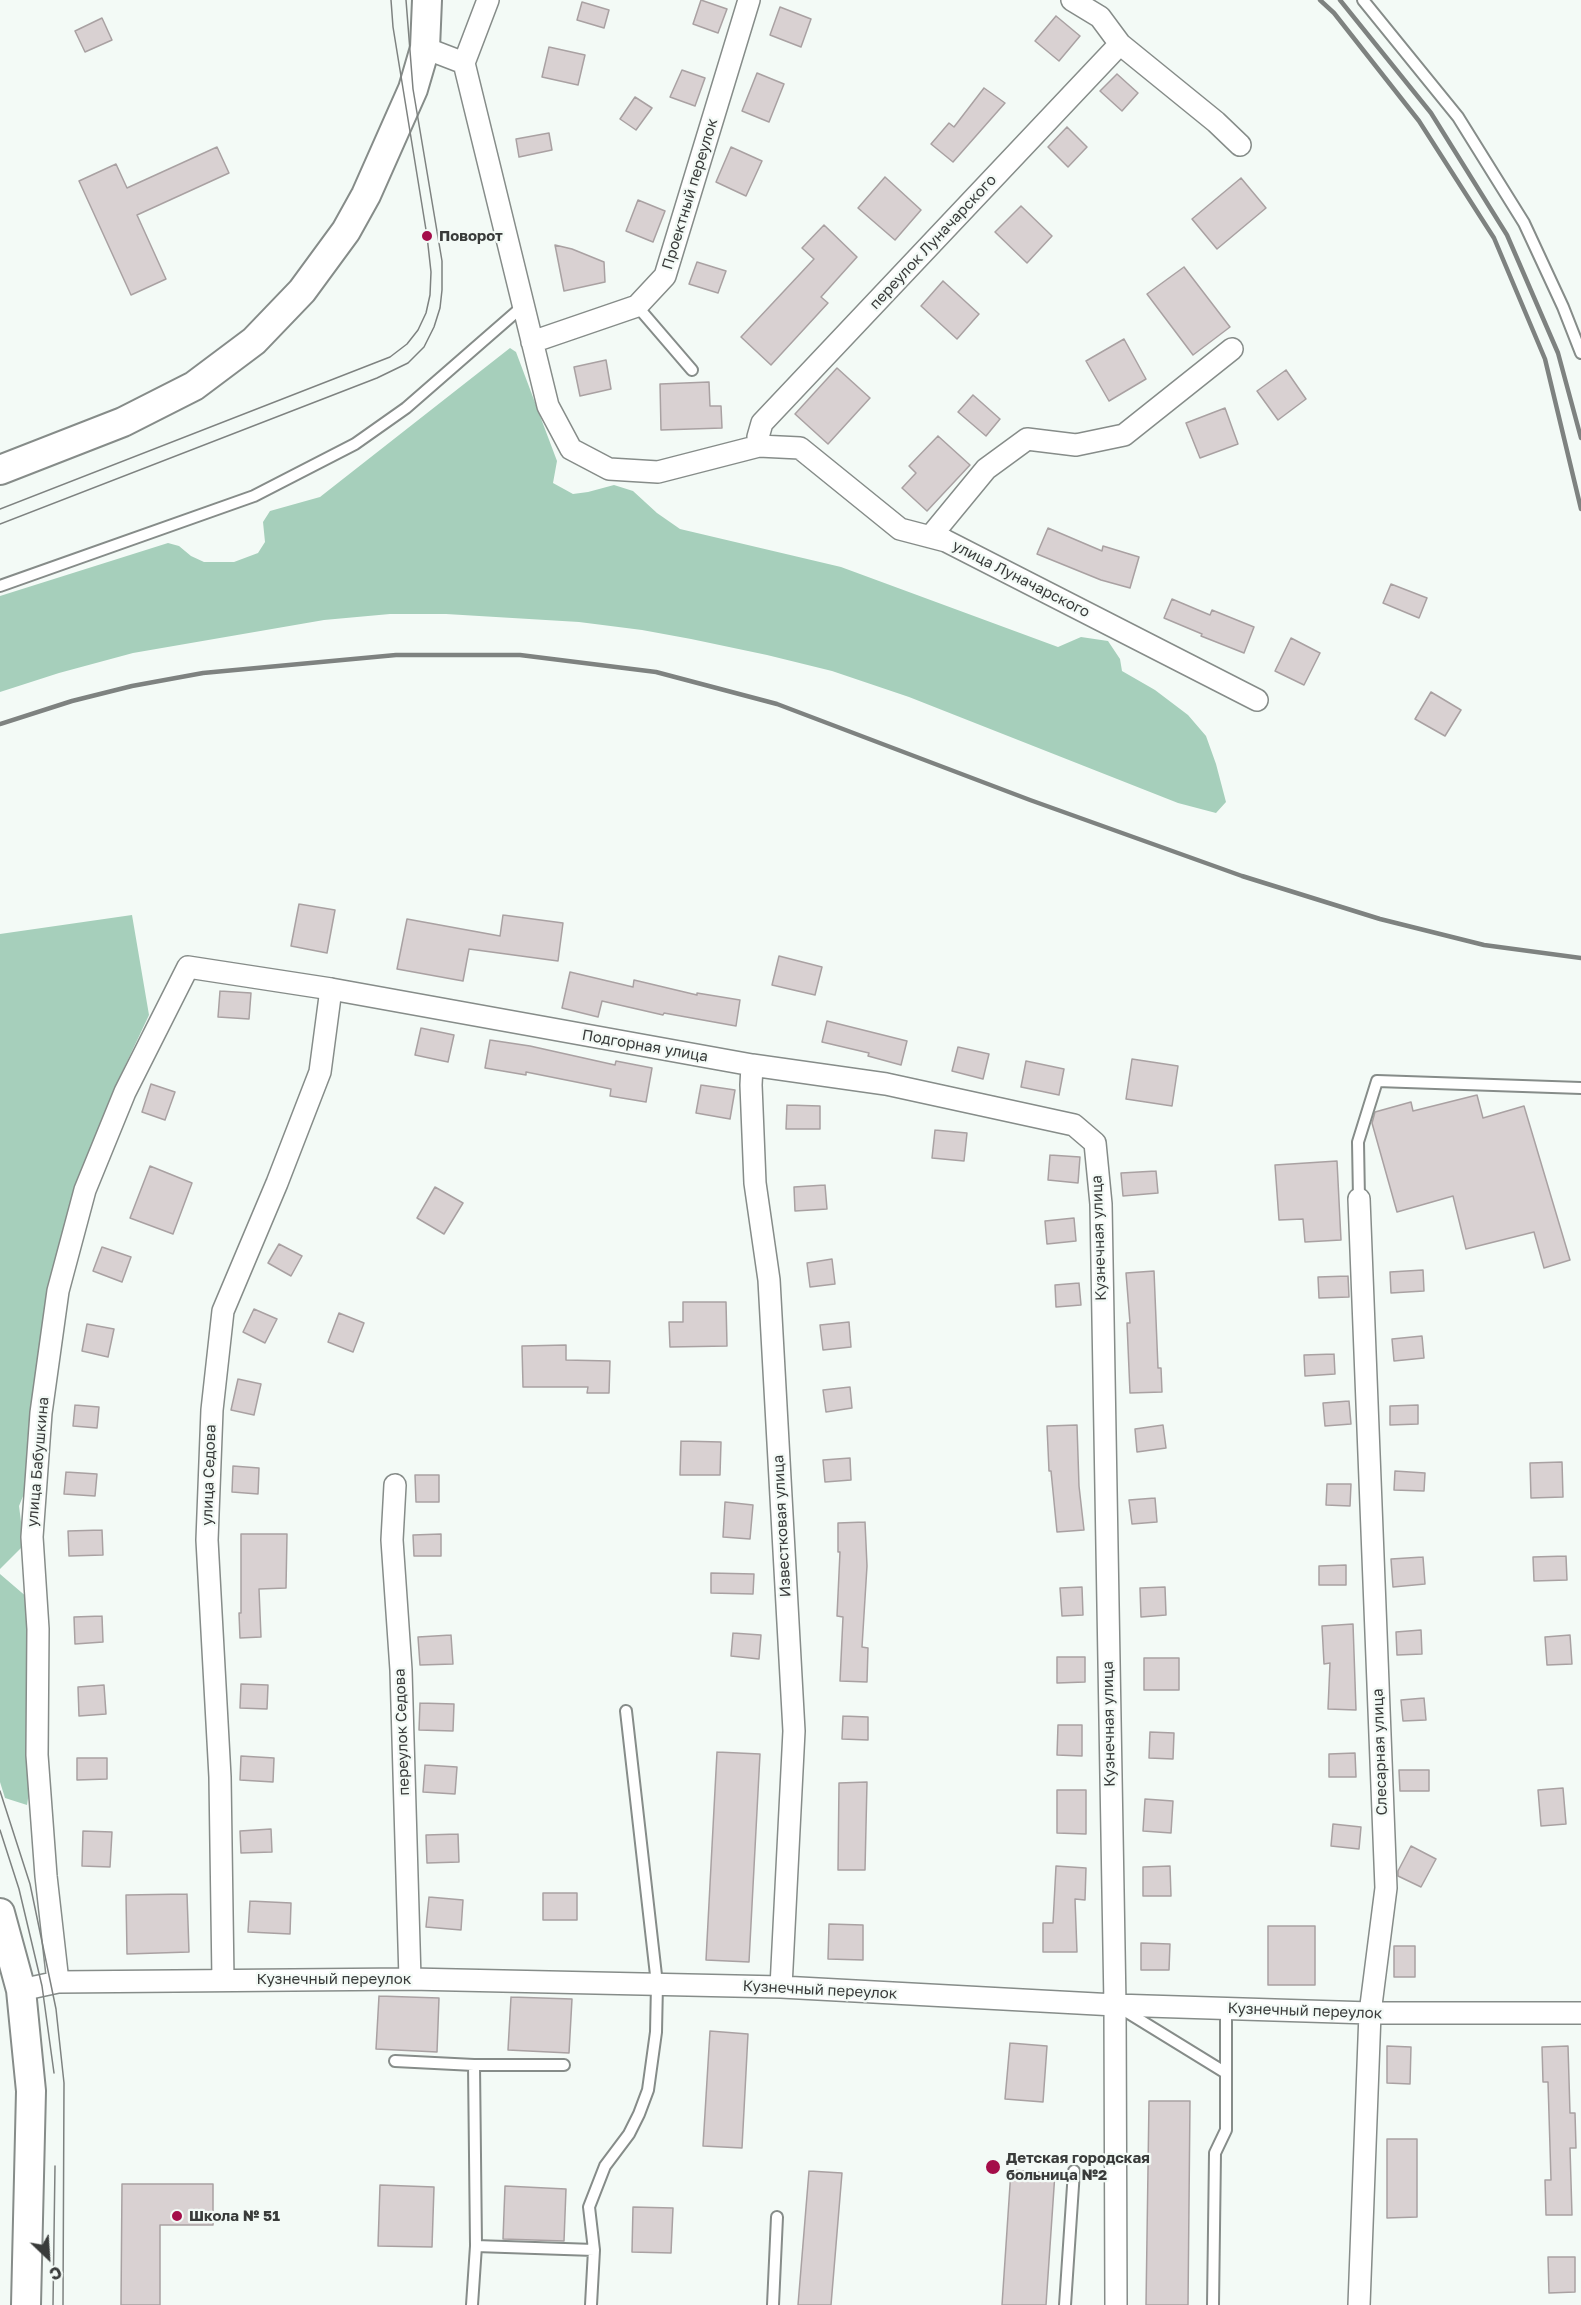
<!DOCTYPE html>
<meta charset="utf-8">
<style>
body{margin:0}
#map{position:relative;width:1581px;height:2305px;overflow:hidden;background:#f3faf6;font-family:"Golos Text",sans-serif}
canvas{display:block}
.north{position:absolute;left:18px;top:2227px;width:60px;height:60px;-webkit-text-stroke:4px #f3faf6;paint-order:stroke;rotate:155deg;font-size:16px;font-weight:700;line-height:24px;text-align:center;color:#393b3a}
.north::after{content:'';display:block;margin:auto;width:21px;height:27px;background:#393b3a;clip-path:polygon(50% 0,100% 100%,50% 72%,0 100%)}
</style>
<div id="map">
<canvas width="1581" height="2305"></canvas>
<div class="north">С</div>
</div>
<script>
const g = document.querySelector('canvas').getContext('2d');
g.lineJoin = 'round';
function paint(path, color) { g.fillStyle = color; g.fill(path, 'evenodd'); }
const poly = rows => new Path2D(rows.map(r => 'M' + r).join(''));
function trace(path, color, width, dash) { g.strokeStyle = color; g.lineWidth = width; g.lineCap = dash ? 'butt' : 'round'; g.setLineDash(dash || []); g.stroke(path); }
function drawText(font, color, halo, rows, align = 'center') {
  g.font = font + ' "Golos Text",sans-serif'; g.lineWidth = 4.5; g.setLineDash([]); g.textBaseline = 'middle'; g.strokeStyle = halo; g.fillStyle = color; for (const [text, x, y, turn = 0] of rows) {
    g.save(); g.translate(x, y); g.rotate((+turn || 0) * Math.PI / 180); g.textAlign = isNaN(turn) ? turn : align; if (halo) g.strokeText(text, 0, 0); g.fillText(text, 0, 0); g.restore();
  }
}
const green = poly([
 [510,348,516,352,557,461,553,483,573,494,588,492,614,485,633,491,657,513,680,529,841,567,1058,647,1081,637,1108,641,1120,659,1122,671,1155,690,1188,715,1206,736,1216,764,1226,802,1216,813,1178,803,909,697,832,671,767,655,691,639,642,630,579,622,446,614,390,614,324,620,133,653,59,673,0,692,0,596,168,543,179,546,191,556,204,562,234,562,258,553,265,542,263,522,270,511,320,497],
 [132,915,149,1015,116,1085,77,1182,30,1479,19,1506,24,1545,0,1569,0,934],
 [0,1574,28,1598,34,1761,27,1805,5,1798,0,1782]
]);
const building = poly([
 [701,0,727,9,718,33,693,24,701,0],
 [582,2,609,10,604,28,577,20,582,2],
 [780,7,811,19,801,47,770,35,780,7],
 [1056,16,1080,36,1059,61,1035,41,1056,16],
 [102,18,112,40,85,52,75,31,102,18],
 [549,47,585,55,578,85,542,77,549,47],
 [682,70,705,78,695,106,670,97,682,70],
 [757,73,784,84,769,122,742,111,757,73],
 [1117,74,1138,93,1122,111,1100,91,1117,74],
 [984,88,1005,103,953,162,931,144,949,123,954,127,984,88],
 [635,97,652,108,636,130,620,119,635,97],
 [1067,127,1087,147,1068,167,1048,147,1067,127],
 [549,133,552,150,519,157,516,139,549,133],
 [217,147,229,173,137,215,166,279,131,295,79,181,116,164,127,188,217,147],
 [731,147,762,161,746,196,716,182,731,147],
 [885,177,921,210,895,240,858,208,885,177],
 [1241,178,1266,208,1217,249,1192,219,1241,178],
 [638,200,665,211,653,242,626,231,638,200],
 [1021,206,1052,236,1027,263,995,232,1021,206],
 [824,225,857,257,821,297,828,303,771,365,741,337,814,259,802,248,824,225],
 [555,245,572,249,604,262,605,282,564,291,555,245],
 [697,262,726,271,718,293,689,284,697,262],
 [1184,267,1230,327,1193,355,1147,294,1184,267],
 [943,281,979,314,957,339,921,306,943,281],
 [1124,339,1146,379,1109,401,1086,361,1124,339],
 [606,360,611,389,580,396,574,367,606,360],
 [837,368,870,398,828,444,795,414,837,368],
 [1286,370,1306,399,1278,420,1257,391,1286,370],
 [709,382,710,406,721,406,722,428,661,430,660,384,709,382],
 [973,395,1000,419,986,436,958,412,973,395],
 [1225,408,1238,444,1200,458,1186,423,1225,408],
 [938,436,970,465,927,511,902,488,916,473,909,466,938,436],
 [1048,528,1102,551,1103,546,1139,557,1130,588,1101,580,1037,554,1048,528],
 [1391,584,1427,598,1419,618,1383,603,1391,584],
 [1172,599,1210,615,1212,610,1254,627,1244,653,1201,636,1202,634,1164,618,1172,599],
 [1291,638,1320,653,1304,685,1275,671,1291,638],
 [1431,692,1461,710,1445,736,1415,719,1431,692],
 [299,904,335,910,327,953,291,946,299,904],
 [503,915,563,923,558,961,469,949,463,981,397,969,407,919,500,936,503,915],
 [779,956,822,967,815,995,772,985,779,956],
 [570,972,633,987,634,980,697,995,697,993,740,1000,736,1026,664,1013,663,1015,602,1001,598,1017,562,1008,570,972],
 [220,991,251,993,249,1019,218,1017,220,991],
 [827,1021,907,1041,901,1065,868,1056,869,1053,822,1042,827,1021],
 [421,1028,454,1035,448,1062,415,1055,421,1028],
 [490,1040,530,1046,615,1065,616,1061,652,1068,646,1102,610,1096,611,1089,526,1072,526,1075,485,1068,490,1040],
 [958,1047,989,1054,983,1079,952,1071,958,1047],
 [1132,1059,1178,1066,1172,1106,1126,1099,1132,1059],
 [1026,1061,1064,1069,1059,1095,1021,1087,1026,1061],
 [151,1084,175,1092,165,1120,142,1112,151,1084],
 [701,1085,735,1090,730,1119,696,1113,701,1085],
 [1477,1095,1483,1118,1524,1106,1570,1260,1544,1268,1534,1232,1466,1249,1453,1196,1397,1212,1372,1123,1375,1112,1411,1102,1413,1111,1477,1095],
 [787,1105,820,1106,820,1129,786,1129,787,1105],
 [935,1130,967,1133,964,1161,932,1158,935,1130],
 [1050,1155,1080,1157,1078,1183,1048,1180,1050,1155],
 [1337,1161,1341,1240,1305,1242,1303,1219,1279,1220,1275,1165,1337,1161],
 [150,1166,192,1183,173,1234,130,1218,150,1166],
 [1156,1171,1158,1193,1123,1196,1121,1173,1156,1171],
 [825,1185,827,1209,795,1211,794,1187,825,1185],
 [435,1187,463,1203,444,1234,417,1218,435,1187],
 [1074,1218,1076,1241,1047,1244,1045,1221,1074,1218],
 [279,1244,302,1256,291,1276,268,1263,279,1244],
 [102,1247,131,1257,122,1282,93,1271,102,1247],
 [832,1259,835,1284,810,1287,807,1263,832,1259],
 [1423,1270,1424,1291,1391,1293,1390,1272,1423,1270],
 [1154,1271,1158,1368,1161,1368,1162,1392,1130,1393,1127,1323,1130,1323,1126,1273,1154,1271],
 [1348,1276,1349,1297,1319,1298,1318,1277,1348,1276],
 [1079,1283,1081,1305,1056,1307,1055,1285,1079,1283],
 [683,1302,726,1302,727,1346,670,1347,669,1322,683,1322,683,1302],
 [254,1309,277,1319,265,1343,243,1332,254,1309],
 [339,1313,364,1323,353,1352,328,1342,339,1313],
 [849,1322,851,1347,823,1350,820,1325,849,1322],
 [87,1324,114,1329,108,1357,82,1351,87,1324],
 [1422,1336,1424,1358,1394,1361,1392,1339,1422,1336],
 [566,1345,566,1360,610,1361,609,1393,587,1393,588,1387,523,1387,522,1346,566,1345],
 [1334,1354,1335,1374,1305,1376,1304,1355,1334,1354],
 [238,1379,261,1384,254,1415,231,1410,238,1379],
 [850,1387,852,1408,826,1412,823,1390,850,1387],
 [1349,1401,1351,1424,1325,1426,1323,1403,1349,1401],
 [75,1405,99,1407,97,1428,73,1426,75,1405],
 [1418,1405,1418,1424,1390,1425,1390,1406,1418,1405],
 [1077,1425,1079,1486,1084,1530,1057,1532,1051,1471,1049,1471,1047,1426,1077,1425],
 [1163,1425,1166,1448,1137,1452,1135,1429,1163,1425],
 [681,1441,721,1442,720,1475,680,1475,681,1441],
 [850,1458,851,1480,825,1482,823,1460,850,1458],
 [1562,1462,1563,1497,1531,1498,1530,1463,1562,1462],
 [233,1466,259,1468,258,1494,232,1492,233,1466],
 [1395,1471,1425,1473,1424,1491,1394,1490,1395,1471],
 [66,1472,97,1474,95,1496,64,1494,66,1472],
 [415,1475,439,1475,439,1502,416,1502,415,1475],
 [1327,1484,1351,1484,1350,1506,1326,1505,1327,1484],
 [1155,1498,1157,1522,1132,1524,1129,1500,1155,1498],
 [725,1502,753,1505,750,1539,723,1537,725,1502],
 [865,1522,867,1566,862,1647,868,1648,867,1682,840,1681,843,1617,837,1616,840,1552,838,1552,838,1523,865,1522],
 [102,1530,103,1555,69,1556,68,1531,102,1530],
 [241,1534,287,1534,286,1588,259,1589,261,1637,240,1638,239,1613,241,1613,241,1534],
 [441,1534,441,1556,414,1556,413,1535,441,1534],
 [1566,1556,1567,1580,1534,1581,1533,1557,1566,1556],
 [1423,1557,1425,1584,1393,1587,1391,1559,1423,1557],
 [1346,1565,1346,1585,1319,1585,1319,1566,1346,1565],
 [711,1573,754,1574,753,1594,711,1593,711,1573],
 [1082,1587,1083,1615,1062,1616,1060,1588,1082,1587],
 [1165,1587,1166,1615,1141,1617,1140,1588,1165,1587],
 [102,1616,103,1642,75,1644,74,1617,102,1616],
 [1353,1624,1356,1710,1328,1709,1330,1663,1324,1664,1322,1626,1353,1624],
 [1421,1630,1422,1654,1397,1655,1396,1632,1421,1630],
 [733,1633,761,1635,759,1659,731,1656,733,1633],
 [451,1635,453,1664,420,1665,418,1637,451,1635],
 [1570,1635,1572,1664,1547,1665,1545,1637,1570,1635],
 [1057,1657,1085,1657,1085,1682,1057,1683,1057,1657],
 [1144,1658,1179,1658,1179,1690,1144,1690,1144,1658],
 [241,1684,268,1685,267,1709,240,1708,241,1684],
 [104,1685,106,1714,79,1716,78,1687,104,1685],
 [1424,1698,1426,1720,1403,1721,1401,1700,1424,1698],
 [420,1703,454,1704,453,1731,419,1730,420,1703],
 [843,1716,868,1717,868,1740,842,1739,843,1716],
 [1058,1725,1082,1725,1082,1756,1057,1755,1058,1725],
 [1150,1732,1174,1733,1173,1759,1149,1758,1150,1732],
 [717,1752,760,1754,749,1962,706,1960,717,1752],
 [1355,1753,1356,1777,1329,1777,1329,1754,1355,1753],
 [241,1756,274,1758,273,1782,240,1780,241,1756],
 [77,1758,107,1758,107,1779,77,1780,77,1758],
 [425,1765,457,1767,455,1794,423,1792,425,1765],
 [1399,1770,1429,1770,1429,1791,1400,1791,1399,1770],
 [867,1782,865,1870,838,1870,839,1783,867,1782],
 [1563,1788,1566,1824,1541,1826,1538,1790,1563,1788],
 [1057,1790,1086,1790,1086,1834,1057,1833,1057,1790],
 [1145,1799,1173,1801,1171,1833,1143,1831,1145,1799],
 [1333,1824,1361,1827,1359,1849,1331,1846,1333,1824],
 [271,1829,272,1852,241,1853,240,1831,271,1829],
 [83,1831,112,1832,110,1867,82,1866,83,1831],
 [458,1834,459,1862,427,1863,426,1835,458,1834],
 [1411,1846,1436,1859,1421,1887,1398,1876,1398,1871,1411,1846],
 [1056,1866,1086,1868,1085,1900,1075,1899,1077,1952,1043,1952,1043,1923,1053,1923,1056,1866],
 [1170,1866,1171,1896,1143,1896,1143,1867,1170,1866],
 [543,1893,577,1893,577,1920,543,1920,543,1893],
 [187,1894,189,1952,127,1954,126,1895,187,1894],
 [429,1897,463,1900,461,1930,426,1927,429,1897],
 [250,1901,291,1903,290,1934,248,1932,250,1901],
 [829,1924,863,1925,863,1960,828,1959,829,1924],
 [1268,1926,1315,1926,1315,1985,1268,1985,1268,1926],
 [1141,1943,1170,1944,1169,1970,1141,1970,1141,1943],
 [1394,1946,1415,1946,1415,1977,1394,1977,1394,1946],
 [379,1996,439,1998,437,2052,376,2049,379,1996],
 [511,1997,572,1999,569,2053,508,2050,511,1997],
 [710,2031,748,2034,742,2148,703,2146,710,2031],
 [1010,2043,1047,2046,1043,2102,1005,2099,1010,2043],
 [1387,2046,1411,2047,1410,2084,1387,2083,1387,2046],
 [1568,2046,1570,2113,1575,2113,1576,2148,1570,2148,1572,2215,1546,2215,1545,2180,1551,2180,1548,2082,1543,2082,1542,2047,1568,2046],
 [1149,2101,1190,2101,1188,2305,1146,2305,1149,2101],
 [1387,2139,1417,2139,1417,2217,1387,2218,1387,2139],
 [1011,2170,1055,2173,1046,2305,1002,2305,1011,2170],
 [809,2171,842,2173,831,2305,798,2305,809,2171],
 [122,2184,213,2184,213,2225,160,2225,160,2305,121,2305,122,2184],
 [380,2185,434,2187,432,2247,378,2246,380,2185],
 [505,2186,566,2189,564,2241,503,2239,505,2186],
 [633,2207,673,2208,671,2253,632,2252,633,2207],
 [1548,2257,1575,2257,1575,2292,1549,2293,1548,2257]
]);
const service = poly([
 [1363,0,1458,117,1524,223,1563,307,1581,353],
 [637,306,692,370],
 [0,586,254,496,355,444,406,408,523,306],
 [1359,1199,1358,1142,1377,1081,1581,1088],
 [1122,2009,1226,2073,1226,2009],
 [395,2061,474,2065,564,2065],
 [476,2246,594,2250],
 [472,2305,476,2246,474,2065],
 [591,2305,594,2250,589,2207,605,2166,629,2134,639,2114,648,2090,656,2032,657,1984,626,1711],
 [773,2305,777,2217],
 [1065,2305,1074,2171],
 [1213,2305,1215,2153,1226,2130,1226,2073]
]);
const minor = poly([
 [488,0,464,63,548,406,571,449,609,469,658,472,759,446,800,448,900,529,946,541,1257,700],
 [1072,0,1100,17,1120,44,1216,122,1240,145],
 [425,48,464,63],
 [532,342,637,306,665,276,749,0],
 [759,446,758,437,762,423,1120,44],
 [930,537,986,469,1027,439,1076,445,1124,435,1232,349],
 [752,1065,751,1085,755,1183,769,1280,794,1731,781,1987],
 [395,1485,392,1540,401,1670,410,1979],
 [223,1980,220,1777,207,1540,212,1410,223,1311,277,1183,320,1072,331,989],
 [58,1982,46,1876,37,1755,38,1629,32,1537,41,1413,58,1291,85,1190,125,1092,188,967,331,989,752,1065,886,1084,1074,1125,1095,1143,1101,1204,1115,2005,1116,2305],
 [21,1990,58,1982,410,1979,781,1987,1115,2005,1370,2013,1581,2013],
 [1359,2305,1370,2013,1386,1888,1359,1199]
]);
const secondary = poly([
 [0,470,123,422,194,386,254,341,302,291,346,231,366,195,413,89,425,48,427,0],
 [0,1913,21,1990,31,2091,26,2305]
]);
const tram = poly([
 [0,509,390,357,407,344,418,330,426,313,430,295,431,272,427,236,393,27,391,0],
 [0,524,377,378,408,363,424,347,434,327,440,308,442,290,442,261,413,89,406,0],
 [0,1791,30,1884,56,2009,64,2083,63,2305],
 [0,1830,19,1889,42,1986,54,2073],
 [53,2305,55,2166]
]);
const rail = poly([
 [1320,0,1334,13,1419,121,1494,238,1545,359,1581,509],
 [1340,0,1431,113,1507,235,1558,353,1581,438],
 [0,724,72,701,132,686,203,673,396,655,520,655,656,672,777,704,1030,800,1242,876,1380,919,1484,945,1581,958]
]);
const markers = [
 [427,236,6,"#a40d49"],
 [993,2167,8,"#a40d49"],
 [177,2216,6,"#a40d49"]
];
const streetNames = [
 ["Проектный переулок",690,194,-73],
 ["переулок Луначарского",933,242,-47],
 ["улица Луначарского",1021,579,27],
 ["Подгорная улица",645,1046,10],
 ["Кузнечная улица",1099,1238,-92],
 ["улица Бабушкина",38,1462,-85],
 ["улица Седова",209,1475,-88],
 ["Известковая улица",782,1526,-93],
 ["Кузнечная улица",1109,1724,-91],
 ["переулок Седова",402,1732,-92],
 ["Слесарная улица",1380,1752,-92],
 ["Кузнечный переулок",334,1979],
 ["Кузнечный переулок",820,1990,3],
 ["Кузнечный переулок",1305,2011,2]
];
const poiNames = [
 ["Поворот",439,236],
 ["Детская городская",1006,2158],
 ["больница №2",1006,2175],
 ["Школа № 51",189,2216]
];
paint(green, '#a6cfbb');
paint(building, '#d9d1d2');
trace(building, '#a9a1a2', 1.5);
trace(service, '#868c89', 14);
trace(minor, '#868c89', 24);
trace(secondary, '#868c89', 32);
trace(service, '#fff', 10);
trace(minor, '#fff', 21);
trace(secondary, '#fff', 28);
trace(tram, '#7e8280', 1.5);
trace(rail, '#7e8280', 4.5);
for (const [x, y, r, color] of markers) { const dot = new Path2D(); dot.arc(x, y, r, 0, 2 * Math.PI); g.fillStyle = color; g.fill(dot); trace(dot, '#f3faf6', 2); }
drawText('15px', '#393b3a', '#f3faf6', streetNames);
drawText('bold 15px', '#393b3a', '#f3faf6', poiNames, 'left');
</script>
